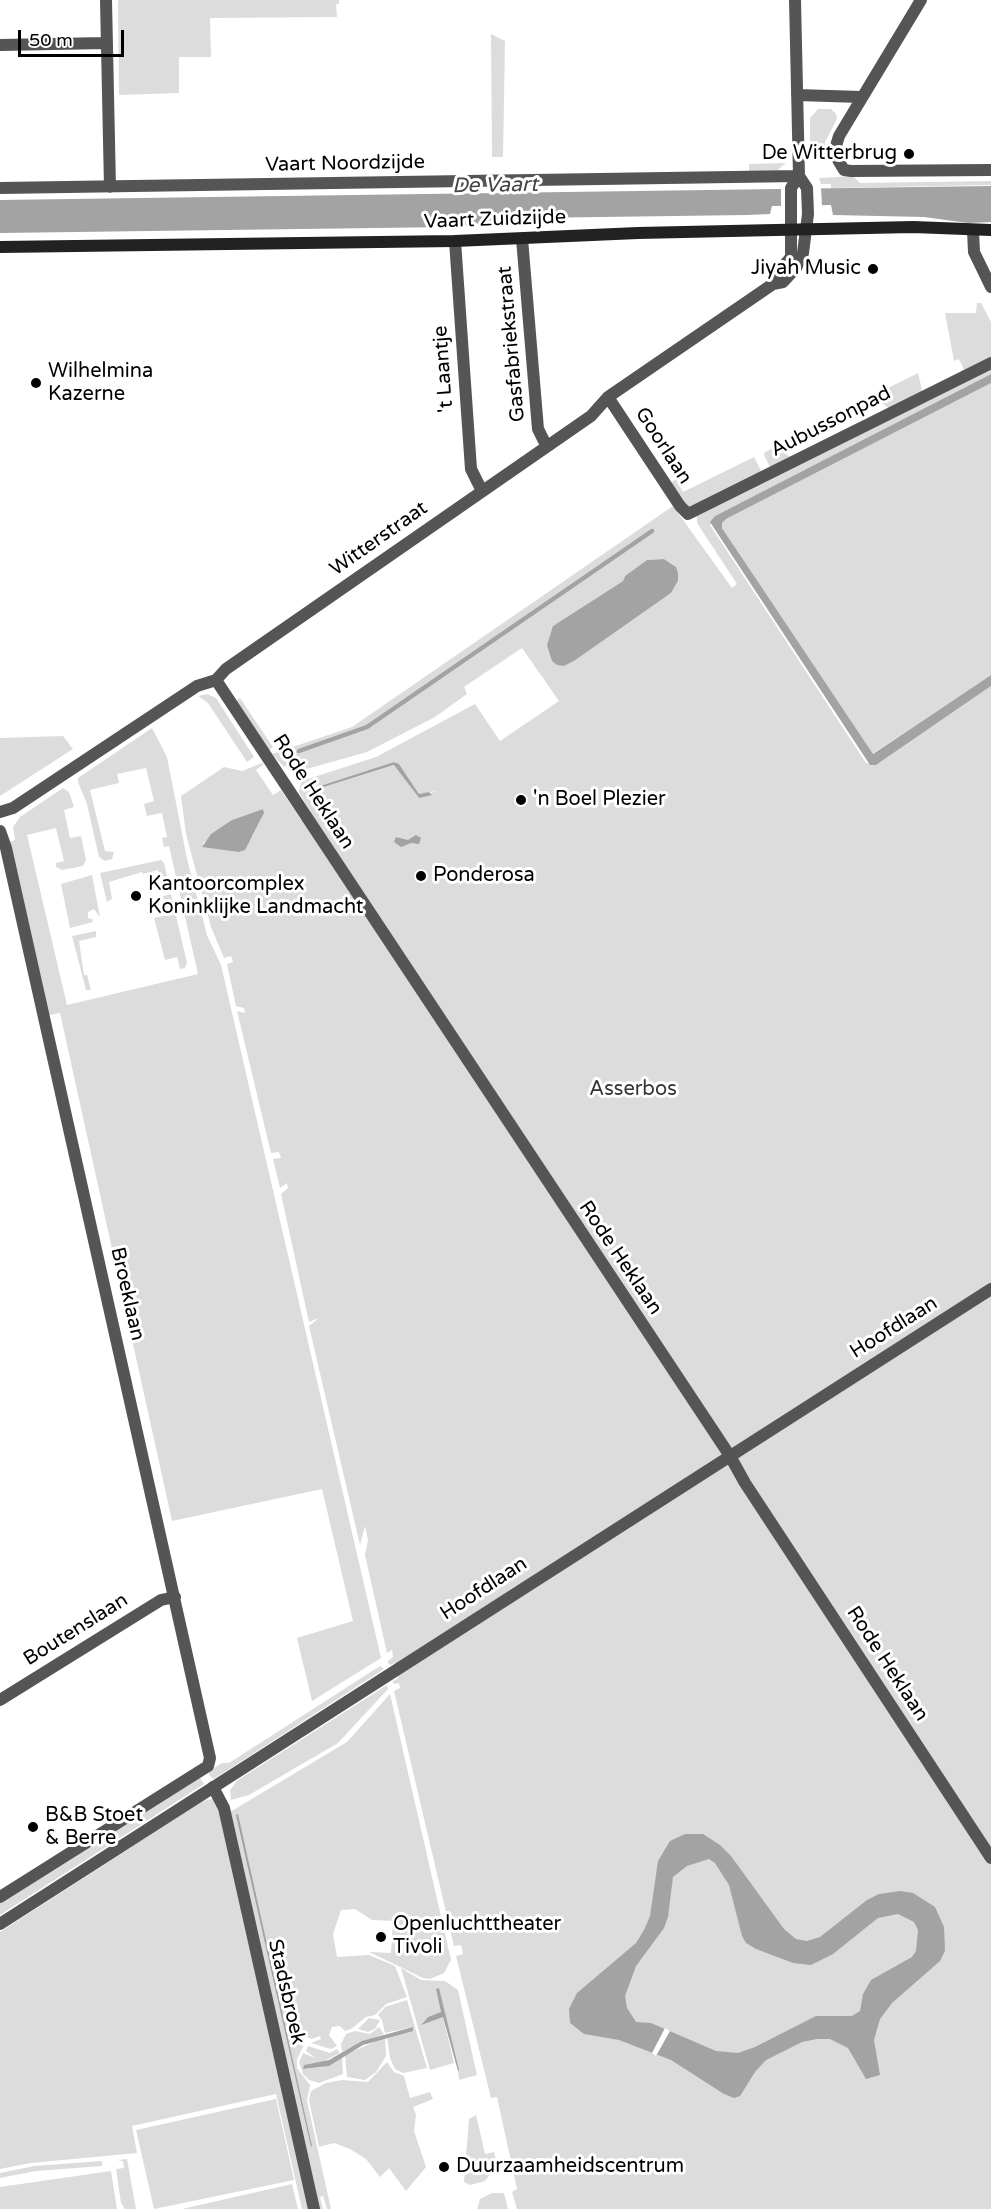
<!DOCTYPE html>
<style>
body{margin:0}
#map{position:relative;width:991px;height:2209px;overflow:hidden;background:#fff;font-family:"Varela Round",sans-serif}
canvas{display:block}
.scale{position:absolute;left:18px;top:30px;width:106px;height:27px;box-sizing:border-box;border:3px solid #000;border-top:0;padding-left:8px;font-size:18px;line-height:21px;white-space:nowrap;color:#000;-webkit-text-stroke:4px #fff;paint-order:stroke}
</style>
<div id="map">
<canvas width="991" height="2209"></canvas>
<div class="scale">50 m</div>
</div>
<script>
const g = document.querySelector('canvas').getContext('2d');
g.lineJoin = 'round';
function paint(path, color) { g.fillStyle = color; g.fill(path, 'evenodd'); }
const poly = rows => new Path2D(rows.map(r => 'M' + r).join(''));
function trace(path, color, width, dash) { g.strokeStyle = color; g.lineWidth = width; g.lineCap = dash ? 'butt' : 'round'; g.setLineDash(dash || []); g.stroke(path); }
function drawText(font, color, halo, rows, align = 'center') {
  g.font = font + ' "Varela Round",sans-serif'; g.lineWidth = 6; g.setLineDash([]); g.textBaseline = 'middle'; g.strokeStyle = halo; g.fillStyle = color; for (const [text, x, y, turn = 0] of rows) {
    g.save(); g.translate(x, y); g.rotate((+turn || 0) * Math.PI / 180); g.textAlign = isNaN(turn) ? turn : align; if (halo) g.strokeText(text, 0, 0); g.fillText(text, 0, 0); g.restore();
  }
}
const green = poly([
 [118,0,339,0,339,4,336,4,337,17,210,18,211,57,179,57,179,93,119,95],
 [491,34,505,41,503,157,492,157],
 [818,109,831,109,836,114,837,119,825,142,827,158,812,159,810,152,810,118],
 [786,163,775,172,749,172,749,164],
 [853,176,860,183,991,181,991,185,831,188,831,184,821,184,819,178],
 [977,303,981,303,991,322,991,359,965,372,959,359,954,361,945,313,976,313],
 [991,368,991,374,715,516,710,525,866,763,876,765,991,686,991,2209,517,2209,512,2192,517,2189,497,2097,491,2098,456,1956,463,1954,461,1945,454,1946,394,1691,400,1688,399,1683,395,1684,392,1682,398,1678,395,1663,390,1665,387,1662,393,1657,392,1650,387,1653,365,1555,368,1540,365,1526,360,1545,309,1326,319,1318,309,1322,281,1194,288,1188,287,1183,280,1188,273,1159,281,1158,279,1152,271,1153,237,1011,245,1013,244,1008,236,1006,227,964,233,962,231,956,224,958,211,927,186,834,181,796,224,767,242,771,262,763,264,764,256,770,273,795,281,790,301,820,313,816,299,792,301,782,305,780,376,757,475,704,500,741,559,701,522,648,464,687,467,694,435,717,367,752,303,770,283,766,272,754,352,727,673,506,732,588,737,584,697,523,697,516],
 [664,559,676,567,678,581,671,593,574,661,564,666,553,626,623,581,625,576,647,560],
 [394,762,399,764,419,794,437,791,418,797,395,765,311,791],
 [263,809,264,813,252,837,219,848,202,844,232,820],
 [918,373,923,394,891,410,882,403,880,392],
 [991,383,991,675,872,754,722,528,722,523,726,519],
 [781,444,787,455,794,458,770,467,764,455,765,452],
 [754,457,762,473,696,508,688,507,670,483,676,479,683,492],
 [207,694,216,698,254,757,247,762,208,703,198,696],
 [240,698,273,747,269,750,236,701],
 [152,728,167,757,187,859,207,935,221,965,381,1658,312,1701,297,1638,353,1621,322,1489,172,1521,60,1013,49,1015,9,842,15,840,13,827,20,817,63,788,69,792,74,807,64,810,70,838,81,836,86,860,83,866,62,870,56,867,56,863,64,861,56,828,27,835,67,1005,198,974,169,846,164,847,162,838,167,837,162,813,147,816,144,804,154,801,146,768,117,774,119,783,90,790,105,851,114,852,112,859,105,861,99,857,87,804,78,782,78,778],
 [63,736,73,749,0,796,0,738],
 [161,860,164,863,170,888,162,889,158,870,143,874,142,872,109,882,112,899,107,902,100,873],
 [92,875,100,917,94,909,88,912,88,918,92,919,93,922,70,928,61,884],
 [171,894,187,963,185,968,180,969,177,957,165,960,154,918,167,915,163,896],
 [96,931,96,937,79,941,84,975,87,975,91,990,86,990,72,936],
 [380,1666,384,1669,237,1764,214,1779,209,1775,209,1771,222,1763,229,1763],
 [387,1685,388,1689,338,1743,249,1795,231,1800,230,1790,238,1780],
 [390,1694,451,1960,444,1973,430,1979,423,1978,369,1952,391,1953,393,1921,372,1920,355,1909,341,1910,333,1934,337,1957,369,1955,395,1966,407,1997,386,2004,375,2015,366,2017,351,2029,345,2031,340,2026,332,2027,329,2035,337,2046,331,2049,311,2043,321,2039,320,2036,312,2039,306,2037,302,2040,303,2047,297,2059,297,2068,310,2085,307,2101,331,2209,327,2209,323,2196,320,2197,323,2209,318,2209,230,1812,347,1742],
 [200,1778,204,1784,0,1915,0,1902],
 [212,1799,219,1804,310,2209,302,2209,276,2094,132,2126,137,2153,31,2163,0,2169,0,1932,203,1801],
 [401,1968,421,1980,445,1981,458,1990,477,2075,459,2080,458,2070,438,1987,441,2013,428,2017,422,2023,443,2017,454,2063,430,2070],
 [407,2000,427,2068,403,2073,395,2069,390,2058,387,2036,413,2027,385,2033,382,2020,378,2015,385,2007],
 [369,2018,380,2020,375,2029,368,2032,358,2029],
 [379,2027,384,2034,342,2052,341,2044,346,2034,355,2031,370,2034],
 [385,2037,386,2056,376,2072,365,2080,347,2077,345,2055],
 [308,2046,330,2053,337,2049,340,2053,322,2062,304,2065,304,2069,324,2067,342,2057,343,2074,319,2083,309,2080,303,2074,299,2062,303,2053,315,2058,306,2051],
 [387,2062,394,2072,404,2076,410,2098,430,2092,433,2099,413,2107,416,2115,414,2131,426,2167,406,2191,389,2168,380,2177,366,2159,350,2149,334,2143,319,2147,309,2100,311,2091,326,2083,342,2080,368,2082],
 [276,2099,294,2180,154,2209,136,2130],
 [476,2115,485,2154,494,2152,497,2165,485,2181,470,2185,464,2182,469,2119],
 [127,2159,136,2209,125,2209,121,2203,116,2169,124,2168,123,2161,117,2160],
 [102,2161,102,2166,36,2171,0,2178,0,2173,34,2166],
 [111,2171,117,2209,0,2209,0,2187],
 [292,2184,298,2209,182,2209],
 [492,2193,504,2193,508,2209,477,2209,480,2199]
]);
const water = poly([
 [991,186,991,222,968,223,924,217,833,215,831,205,772,206,770,214,747,215,527,218,451,227,0,233,0,200],
 [991,374,991,383,726,519,722,523,722,528,873,754,991,675,991,686,876,765,870,765,710,522,715,516],
 [664,559,676,567,678,573,678,581,671,593,574,661,564,666,557,665,552,661,547,645,553,626,623,581,625,576,647,560],
 [394,762,399,764,419,794,429,792,432,795,419,798,394,765,311,791,311,789],
 [263,809,264,813,245,850,239,852,202,847,211,834,232,820],
 [416,835,421,838,419,844,411,843,401,847,394,842,396,837,408,840],
 [238,1814,312,2146,311,2147,236,1815],
 [685,1834,703,1834,720,1845,731,1856,784,1929,796,1939,807,1941,820,1937,867,1900,879,1894,900,1891,913,1893,935,1907,944,1927,945,1951,940,1961,892,2003,880,2019,874,2040,880,2075,866,2079,848,2048,830,2039,817,2039,802,2042,766,2060,755,2072,740,2096,734,2098,724,2094,671,2060,619,2040,584,2034,570,2023,569,2009,577,1993,636,1943,644,1930,650,1916,658,1861,670,1841],
 [709,1859,715,1863,729,1885,742,1936,746,1943,756,1949,793,1963,811,1965,833,1954,878,1918,898,1914,914,1922,918,1930,916,1951,912,1957,871,1980,863,1994,860,2011,852,2016,816,2016,755,2047,738,2053,716,2051,651,2023,636,2022,627,2008,625,1996,636,1966,664,1928,668,1917,673,1877,687,1866],
 [439,1988,459,2070,458,2071,443,2017,421,2025,428,2017,441,2012,436,1989],
 [413,2027,413,2031,363,2045,329,2066,303,2069,304,2065,329,2060,362,2041]
]);
const pier = poly([
 [821,187,822,206,781,207,781,188],
 [665,2028,670,2031,656,2056,652,2053]
]);
const stream = poly([
 [299,751,367,727,652,531]
]);
const minor = poly([
 [106,0,110,187],
 [921,0,839,136,836,146,838,160,844,170,851,171,991,170],
 [0,45,106,43],
 [797,95,861,97],
 [0,188,799,176,795,0],
 [973,231,974,252,991,287],
 [522,239,538,429,546,445],
 [455,241,471,469,482,491],
 [608,397,680,506,688,514,991,363],
 [216,680,730,1456,745,1483,991,1858],
 [0,812,13,808,197,686,216,680,226,669,591,416,608,397,773,284,783,282,796,268,803,253,808,214,807,188,799,176,791,188,791,257,776,275,773,284],
 [0,831,6,848,210,1758,208,1766,0,1897],
 [0,1700,161,1600,175,1597],
 [213,1787,224,1808,314,2209]
]);
const tertiary = poly([
 [0,1924,991,1289]
]);
const secondary = poly([
 [0,247,455,241,638,233,913,227,991,230]
]);
const markers = [
 [909,154,6,"#000"],
 [873,269,6,"#000"],
 [36,383,6,"#000"],
 [521,800,6,"#000"],
 [421,876,6,"#000"],
 [136,896,6,"#000"],
 [33,1827,6,"#000"],
 [381,1937,6,"#000"],
 [444,2167,6,"#000"]
];
const poiNames = [
 ["De Witterbrug",897,154,"right"],
 ["Jiyah Music",861,269,"right"],
 ["Wilhelmina",48,372],
 ["Kazerne",48,395],
 ["'n Boel Plezier",533,800],
 ["Ponderosa",433,876],
 ["Kantoorcomplex",148,885],
 ["Koninklijke Landmacht",148,908],
 ["B&B Stoet",45,1816],
 ["& Berre",45,1839],
 ["Openluchttheater",393,1925],
 ["Tivoli",393,1948],
 ["Duurzaamheidscentrum",456,2167]
];
const streetNames = [
 ["Vaart Noordzijde",345,164,-1],
 ["Vaart Zuidzijde",495,220,-2],
 ["Gasfabriekstraat",512,344,-95],
 ["'t Laantje",444,369,-94],
 ["Aubussonpad",831,422,-27],
 ["Goorlaan",663,446,57],
 ["Witterstraat",379,539,-35],
 ["Rode Heklaan",313,792,57],
 ["Rode Heklaan",620,1258,56],
 ["Broeklaan",127,1294,77],
 ["Hoofdlaan",894,1328,-32],
 ["Hoofdlaan",484,1589,-33],
 ["Boutenslaan",76,1630,-32],
 ["Rode Heklaan",887,1664,57],
 ["Stadsbroek",286,1992,77]
];
const parkNames = [
 ["Asserbos",633,1090]
];
const waterNames = [
 ["De Vaart",495,186,-1]
];
paint(green, '#dcdcdc');
paint(water, '#a3a3a3');
paint(pier, '#fff');
trace(stream, '#a3a3a3', 4.5);
trace(minor, '#555', 12);
trace(tertiary, '#555', 12);
trace(secondary, '#222', 12);
for (const [x, y, r, color] of markers) { const dot = new Path2D(); dot.arc(x, y, r, 0, 2 * Math.PI); g.fillStyle = color; g.fill(dot); trace(dot, '#fff', 2); }
drawText('20px', '#000', '#fff', poiNames, 'left');
drawText('20px', '#000', '#fff', streetNames);
drawText('20px', '#333', '#fff', parkNames);
drawText('italic 21px', '#444', '#fff', waterNames);
</script>
